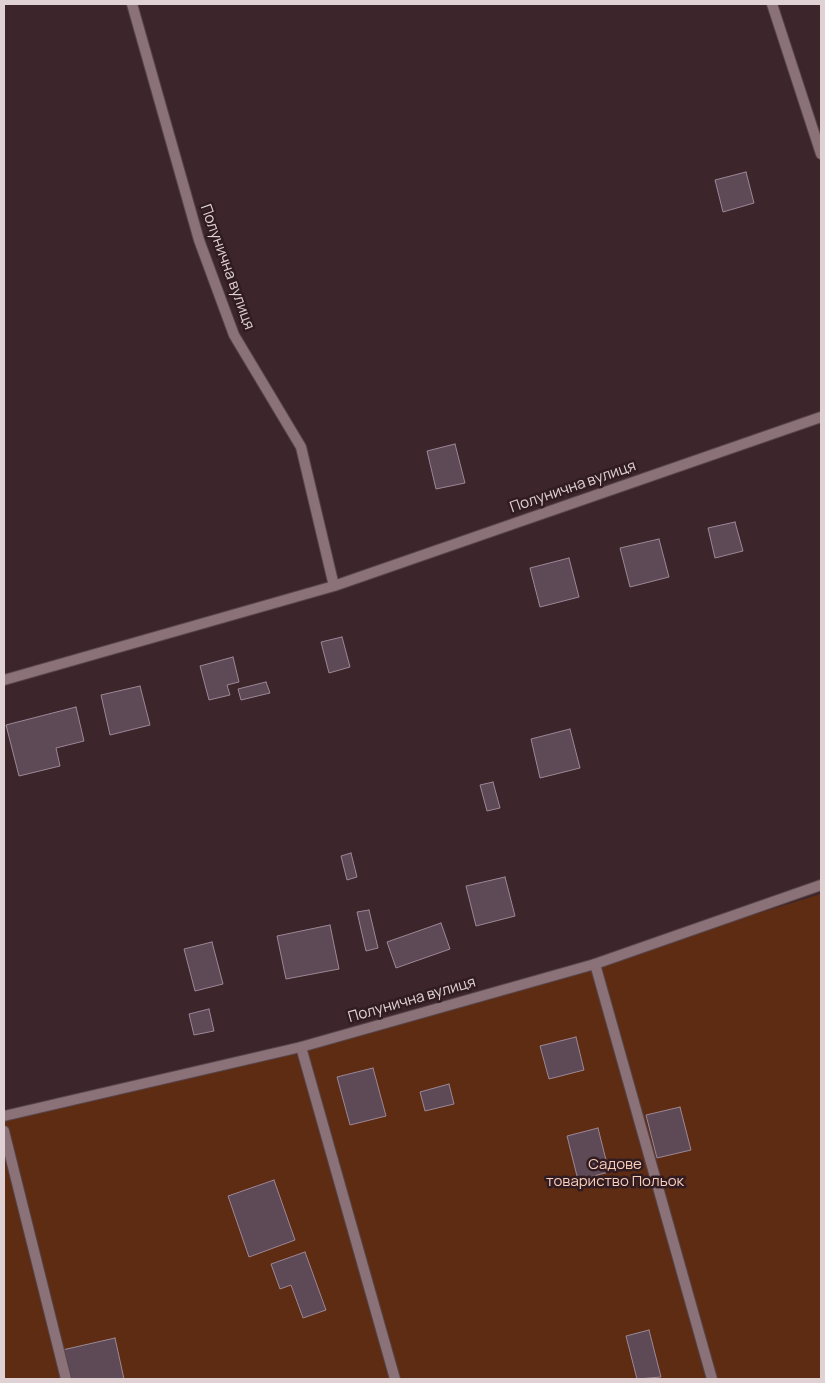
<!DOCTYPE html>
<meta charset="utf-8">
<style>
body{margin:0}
#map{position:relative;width:825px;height:1383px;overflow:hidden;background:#3c262c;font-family:Manrope,sans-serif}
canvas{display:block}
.frame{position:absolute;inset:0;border:5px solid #e0d1d5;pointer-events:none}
</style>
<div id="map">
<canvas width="825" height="1383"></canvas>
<div class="frame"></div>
</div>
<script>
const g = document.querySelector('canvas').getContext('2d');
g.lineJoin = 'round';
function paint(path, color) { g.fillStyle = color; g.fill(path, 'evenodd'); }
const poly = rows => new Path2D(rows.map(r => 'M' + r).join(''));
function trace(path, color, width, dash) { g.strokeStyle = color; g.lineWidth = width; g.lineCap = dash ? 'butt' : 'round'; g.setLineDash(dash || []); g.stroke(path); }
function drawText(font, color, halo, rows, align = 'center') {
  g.font = font + ' Manrope,sans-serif'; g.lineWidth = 5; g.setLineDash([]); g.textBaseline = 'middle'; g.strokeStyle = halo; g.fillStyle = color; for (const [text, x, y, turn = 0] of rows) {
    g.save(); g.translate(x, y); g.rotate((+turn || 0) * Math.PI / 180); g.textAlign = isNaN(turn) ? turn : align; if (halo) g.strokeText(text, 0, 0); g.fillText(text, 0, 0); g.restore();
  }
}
const green = poly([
 [821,894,821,1379,4,1379,4,1116,266,1057,567,972]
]);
const building = poly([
 [746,172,754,203,723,212,715,180,746,172],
 [455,444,465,483,436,489,427,451,455,444],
 [735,522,743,551,715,558,708,528,735,522],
 [659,539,669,577,630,587,620,548,659,539],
 [569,558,579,597,540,607,530,568,569,558],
 [342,637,350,667,329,673,321,642,342,637],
 [233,657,239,682,227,685,230,695,209,700,200,666,233,657],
 [266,682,270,693,241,700,238,689,266,682],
 [140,686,150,725,110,735,101,695,140,686],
 [76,707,84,741,56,748,60,766,19,776,6,725,76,707],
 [570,729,580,768,540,778,531,739,570,729],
 [493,782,500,808,487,811,480,785,493,782],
 [351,853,357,877,347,880,341,856,351,853],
 [505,877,515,916,476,926,466,886,505,877],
 [369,910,378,948,366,951,357,912,369,910],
 [441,923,450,949,396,968,387,942,441,923],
 [330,925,339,969,286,979,277,936,330,925],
 [212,942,223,984,195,991,184,949,212,942],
 [209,1009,214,1031,194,1035,189,1014,209,1009],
 [576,1037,584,1070,549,1079,540,1046,576,1037],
 [373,1068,386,1116,350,1125,337,1077,373,1068],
 [449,1084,454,1104,425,1111,420,1092,449,1084],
 [680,1107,691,1150,657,1158,646,1115,680,1107],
 [598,1128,609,1172,578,1180,567,1136,598,1128],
 [274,1180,295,1240,249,1257,228,1196,274,1180],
 [305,1252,326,1310,303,1318,291,1285,280,1289,271,1264,305,1252],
 [649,1330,661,1377,637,1379,626,1336,649,1330],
 [115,1338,124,1379,65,1379,58,1351,115,1338]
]);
const service = poly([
 [595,964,712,1379],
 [301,1047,395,1379],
 [4,1131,66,1379]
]);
const minor = poly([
 [132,4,199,240,234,335,301,447,334,586],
 [772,4,821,154],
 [4,680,334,586,821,417],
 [4,1116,301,1047,595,964,821,885]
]);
const streetNames = [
 ["Полунична вулиця",227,267,70],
 ["Полунична вулиця",573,487,-19],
 ["Полунична вулиця",412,1000,-16]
];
const parkNames = [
 ["Садове",615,1165],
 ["товариство Польок",615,1182]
];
paint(green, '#5d2c12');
paint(building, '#5e4a57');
trace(building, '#9d8796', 1);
trace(service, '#57454a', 12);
trace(minor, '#57454a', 12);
trace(service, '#8b7178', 10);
trace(minor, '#8b7178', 10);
drawText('15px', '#e0d1d5', '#311c22', streetNames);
drawText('15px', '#facfbb', '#311c22', parkNames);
</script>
